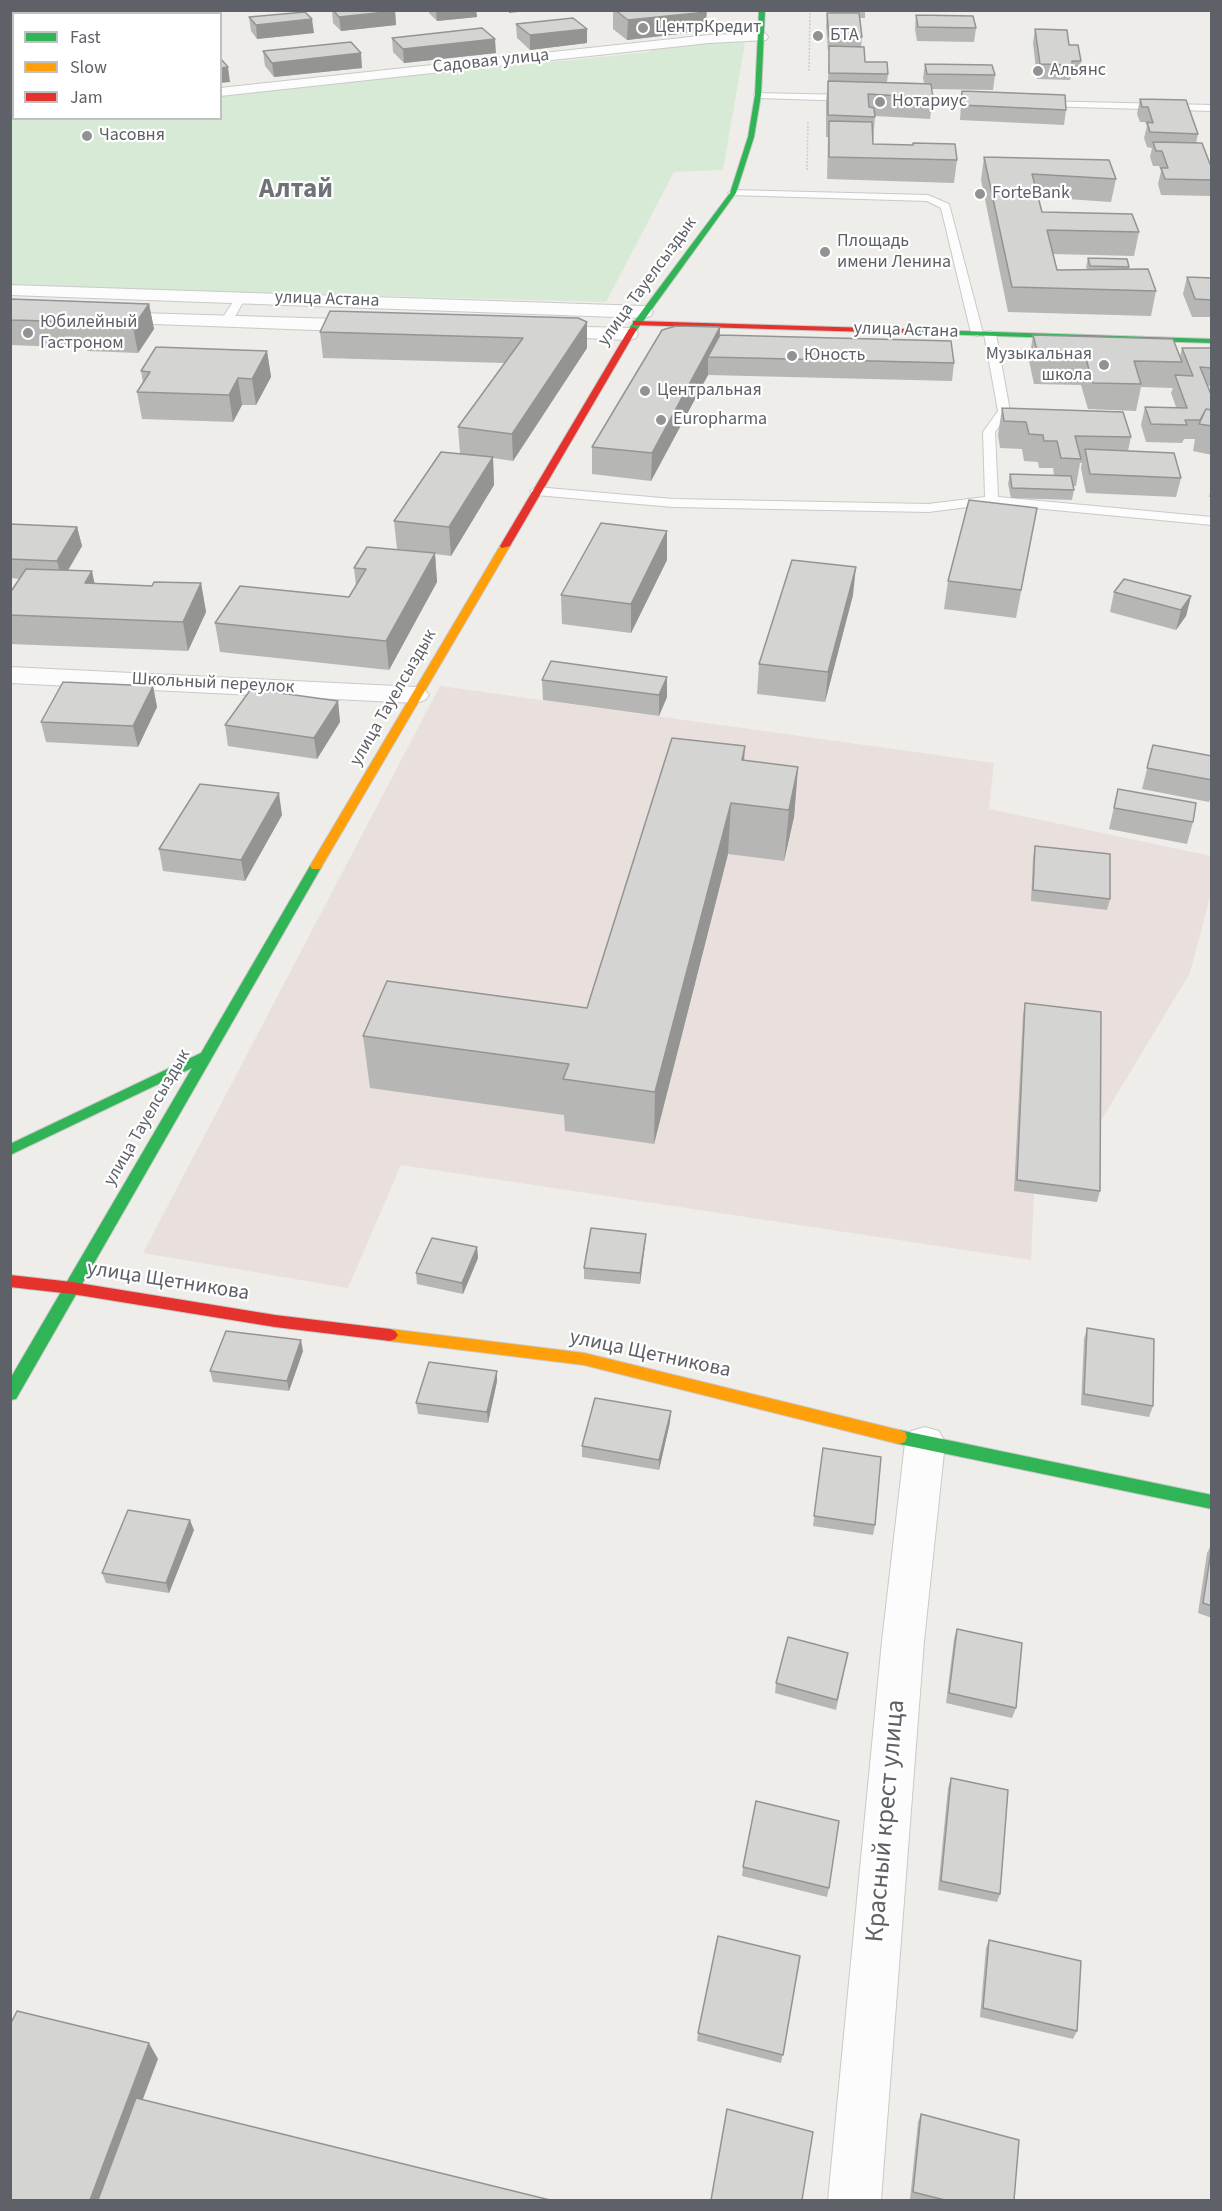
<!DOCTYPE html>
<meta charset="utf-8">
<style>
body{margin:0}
#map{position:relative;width:1222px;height:2211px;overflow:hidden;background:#eeede9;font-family:"Source Sans 3",sans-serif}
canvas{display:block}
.frame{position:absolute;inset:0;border:12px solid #5e6167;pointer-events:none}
.legend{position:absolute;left:12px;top:12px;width:210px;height:108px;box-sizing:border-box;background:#fff;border:2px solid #bfc0c2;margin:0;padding:8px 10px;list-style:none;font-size:18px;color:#5e6167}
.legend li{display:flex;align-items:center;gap:12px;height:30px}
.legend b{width:30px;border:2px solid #bfc0c2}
</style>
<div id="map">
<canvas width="1222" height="2211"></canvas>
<div class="frame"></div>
<ul class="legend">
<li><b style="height:8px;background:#30b455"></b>Fast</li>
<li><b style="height:8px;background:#ff9f0a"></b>Slow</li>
<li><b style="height:8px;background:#e5322d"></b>Jam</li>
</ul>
</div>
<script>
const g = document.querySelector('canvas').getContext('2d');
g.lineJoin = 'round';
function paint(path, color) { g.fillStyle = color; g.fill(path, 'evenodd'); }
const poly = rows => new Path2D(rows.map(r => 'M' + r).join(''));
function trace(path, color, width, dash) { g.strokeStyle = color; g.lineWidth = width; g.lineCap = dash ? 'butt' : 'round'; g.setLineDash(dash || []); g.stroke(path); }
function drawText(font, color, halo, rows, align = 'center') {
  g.font = font + ' "Source Sans 3",sans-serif'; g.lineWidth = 4.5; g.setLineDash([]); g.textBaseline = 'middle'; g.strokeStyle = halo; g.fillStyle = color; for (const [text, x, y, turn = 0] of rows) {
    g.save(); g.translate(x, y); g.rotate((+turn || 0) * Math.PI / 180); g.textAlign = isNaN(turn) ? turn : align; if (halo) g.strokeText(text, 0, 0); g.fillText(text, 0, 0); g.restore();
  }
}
const medical = poly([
 [440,686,994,763,989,809,1211,856,1211,893,1190,973,1097,1127,1097,1202,1034,1193,1031,1260,401,1165,348,1288,143,1253]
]);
const green = poly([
 [733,41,745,43,723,170,674,172,606,302,11,286,11,120,220,118,221,96,543,60,552,62,649,52,654,48]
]);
const path = poly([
 [809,71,810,10],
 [807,170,808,121]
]);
const lane = poly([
 [144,10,152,10,150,14,142,14,144,10],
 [755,93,852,95,856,98,852,101,758,98,754,95,755,93],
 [902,97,987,99,991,102,987,105,905,102,901,99,902,97],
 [1037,101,1212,105,1212,111,1040,106,1037,105,1037,101],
 [733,190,928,195,949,204,983,333,977,336,971,333,941,208,927,201,730,195,728,193,733,190],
 [241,294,246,297,232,322,230,324,222,324,220,322,236,297,241,294],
 [990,331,996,334,1010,411,995,432,998,497,1212,517,1212,525,992,504,928,512,673,507,536,495,530,491,536,487,673,499,928,504,985,497,983,432,998,411,984,334,990,331]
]);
const street = poly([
 [761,33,766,34,768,37,766,40,709,43,220,96,220,88,709,35,761,33],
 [10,110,14,110,14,118,10,118,10,110],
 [10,285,644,306,651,308,653,312,651,316,644,318,10,295,10,285],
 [108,312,369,320,376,322,378,326,376,330,369,332,101,322,99,318,101,314,108,312],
 [543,326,629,328,636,330,638,334,636,338,629,340,536,336,534,332,536,328,543,326],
 [10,667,416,687,425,690,429,695,425,700,416,703,10,683,10,667],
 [925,1427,939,1431,945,1443,924,1641,881,2200,828,2200,882,1641,905,1443,911,1431,925,1427]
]);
const fast = poly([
 [759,10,765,10,761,95,754,137,736,193,636,331,630,331,630,327,730,193,748,137,755,95,759,10],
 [901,329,1212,339,1212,343,904,333,901,333,901,329],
 [316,862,322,866,16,1399,10,1400,10,1379,192,1068,10,1155,10,1144,201,1053,310,866,316,862],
 [899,1430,1212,1495,1212,1509,899,1444,893,1442,891,1437,893,1432,899,1430]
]);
const slow = poly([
 [505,543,510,546,322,866,320,869,312,869,310,866,500,546,505,543],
 [390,1329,584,1353,899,1430,905,1432,907,1437,905,1442,899,1444,584,1365,390,1341,385,1339,382,1335,385,1331,390,1329]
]);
const jam = poly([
 [636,321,904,329,908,331,904,333,633,325,633,321,636,321],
 [633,327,637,329,510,546,502,548,500,546,629,329,633,327],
 [10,1275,72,1282,275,1315,390,1329,395,1331,398,1335,395,1339,390,1341,275,1327,72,1294,10,1287,10,1275]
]);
const wall = poly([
 [155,10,205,10,205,14,156,14],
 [332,10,395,10,396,25,341,31,333,23],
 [429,10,476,10,477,17,437,21,429,13],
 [613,10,707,10,705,29,696,32,627,40,613,29],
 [830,10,865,10,865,18,860,18,862,37,861,47,865,62,888,74,887,82,924,83,923,78,925,64,995,75,993,90,931,89,933,98,930,119,875,116,873,144,957,160,954,183,827,179,828,137,826,137,826,102,828,81,829,51,828,51,826,26,827,13,830,13],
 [916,15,976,28,974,42,917,41,915,29],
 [249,17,314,33,257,39,251,31],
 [516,24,587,43,530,50,517,38],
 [1035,29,1069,45,1081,61,1078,76,1071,76,1070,80,1037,79,1033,43],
 [392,38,496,53,404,63,393,52],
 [263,51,362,68,274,77,265,66],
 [962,91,1066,110,1064,125,960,120],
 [1140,99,1198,134,1196,143,1212,180,1212,196,1161,195,1158,184,1161,171,1159,166,1153,166,1150,157,1152,148,1147,147,1144,138,1147,126,1145,122,1140,122,1137,114],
 [984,157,1116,179,1111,202,1038,197,1042,212,1139,232,1134,256,1053,254,1057,270,1087,269,1086,267,1088,258,1129,267,1129,269,1156,291,1151,316,1008,312,981,180],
 [1187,277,1212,278,1212,317,1192,317,1183,294],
 [10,299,149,304,154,329,138,353,87,351,87,348,10,345],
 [587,322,587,348,513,461,493,458,494,485,451,556,435,554,437,582,389,670,220,652,215,623,349,597,356,586,354,568,424,552,397,549,394,521,460,454,458,427,505,363,323,358,320,332],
 [720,327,720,335,954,363,952,381,708,375,651,481,592,474,592,447],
 [1033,335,1180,357,1182,348,1212,348,1212,386,1207,386,1212,397,1212,455,1193,451,1195,439,1184,439,1182,443,1146,442,1141,425,1145,407,1176,407,1171,393,1173,388,1141,387,1136,411,1088,409,1081,385,1034,384,1029,361],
 [267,351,271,377,256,405,242,405,233,422,142,419,137,392,143,383,141,371],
 [1002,408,1131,437,1128,451,1181,478,1176,497,1086,493,1081,468,1082,463,1080,463,1076,486,1073,486,1074,490,1072,500,1011,498,1008,484,1010,474,1054,476,1053,468,1039,468,1038,462,1024,461,1022,449,1000,448,998,435],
 [1212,485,1212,497,1209,497],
 [1037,508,1016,618,944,609,948,581],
 [10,524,77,527,82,546,68,571,94,583,152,586,201,583,206,612,188,651,10,644,10,593,20,579,10,578],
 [667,531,667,560,631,633,562,624,561,595],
 [1114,592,1191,596,1186,616,1176,630,1110,612],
 [853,595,825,702,757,694,759,664],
 [667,677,667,697,659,716,543,700,542,680],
 [153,686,157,707,138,747,46,742,41,722],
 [338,701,340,722,317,759,228,746,225,725],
 [1153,745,1212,756,1212,794,1209,802,1142,789],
 [745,761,798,767,794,817,784,861,728,854,654,1144,565,1131,564,1115,370,1088,363,1036,587,1008],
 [1118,789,1193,822,1187,844,1109,829],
 [282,815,245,881,163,871,159,849],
 [1035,846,1110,899,1107,910,1031,901,1033,857],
 [1025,1003,1100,1191,1097,1202,1014,1191,1023,1014],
 [646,1234,645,1245,640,1284,584,1279,584,1268],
 [477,1247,478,1258,463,1294,417,1284,416,1273],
 [1087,1328,1153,1406,1149,1417,1081,1405,1084,1339],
 [303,1351,289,1391,213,1382,210,1371],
 [497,1381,488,1423,418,1414,416,1403],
 [670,1422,659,1470,582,1457,582,1446],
 [823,1448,875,1525,873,1535,813,1526],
 [194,1530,169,1593,106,1583,102,1573],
 [1212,1543,1212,1618,1198,1613,1207,1553],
 [957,1629,1016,1708,1012,1718,946,1703,954,1639],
 [846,1663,836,1710,775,1693,776,1683],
 [951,1778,1000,1894,997,1902,938,1890,948,1788],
 [743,1867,829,1888,827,1897,742,1876],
 [989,1940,1077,2031,1073,2039,980,2017,986,1948],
 [800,1956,781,2063,697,2041,698,2033],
 [921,2114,1014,2200,914,2200,910,2199,918,2122]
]);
const shadedWall = poly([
 [436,10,476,10,477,17,437,21],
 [509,10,538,10,509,13],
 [702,10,707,10,705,29,696,32,627,40,628,20],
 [395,11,396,25,341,31,339,17],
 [312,19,314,33,257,39,256,25],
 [587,29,587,43,530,50,530,35],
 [495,39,496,53,404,63,403,49],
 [361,53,362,68,274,77,272,63],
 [228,67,230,82,220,83,220,68],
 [149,304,154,329,138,353,133,327],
 [587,322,587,348,513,461,512,434],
 [720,327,719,353,708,357,708,375,651,481,652,453],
 [267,351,271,377,256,405,252,379],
 [238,378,242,405,233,422,229,395],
 [493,457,494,485,451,556,449,527],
 [77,527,82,546,62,580,57,561],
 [667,531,667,560,631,633,631,604],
 [435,553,437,582,389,670,386,641],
 [856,567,853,595,825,702,828,672],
 [92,571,98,600,85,583],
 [201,583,206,612,188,651,183,622],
 [1191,596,1186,616,1176,630,1181,610],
 [667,677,667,697,659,716,659,695],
 [153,686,157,707,138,747,133,726],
 [338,701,340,722,317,759,314,738],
 [745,746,742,797,742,760],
 [798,767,794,817,784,861,789,810],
 [279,793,282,815,245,881,241,860],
 [731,803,728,854,654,1144,655,1092],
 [646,1234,645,1245,640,1284,640,1273],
 [477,1247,478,1258,463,1294,462,1283],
 [301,1340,303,1351,289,1391,287,1381],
 [497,1371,497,1381,488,1423,487,1412],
 [671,1411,670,1422,659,1470,659,1460],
 [190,1520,194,1530,169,1593,166,1583],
 [149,2043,158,2059,105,2200,90,2200]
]);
const building = poly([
 [333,10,395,10,395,11,339,17,333,10],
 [615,10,702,10,697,13,628,20,615,10],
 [305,12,312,19,256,25,249,17,305,12],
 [827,13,859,13,862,37,829,37,827,13],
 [916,15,973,16,976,28,918,27,916,15],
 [573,18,587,29,530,35,516,24,573,18],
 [482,28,495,39,403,49,392,38,482,28],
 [1035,29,1067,30,1069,45,1078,45,1081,61,1072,61,1072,65,1040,64,1035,29],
 [351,42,361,53,272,63,263,51,351,42],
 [829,46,864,47,865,62,887,62,888,74,829,73,829,46],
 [220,58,228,67,220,68,220,58],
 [925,64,992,65,995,75,927,74,925,64],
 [828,81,931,84,933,98,868,94,869,107,874,108,875,117,828,115,828,81],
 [962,91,1065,95,1066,110,961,105,962,91],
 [1140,99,1186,100,1198,134,1150,132,1147,122,1153,123,1148,107,1142,107,1140,99],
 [829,121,872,122,873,144,913,145,913,143,955,144,957,160,829,157,829,121],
 [1153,142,1202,143,1212,169,1212,180,1165,179,1161,168,1168,168,1162,151,1156,151,1153,142],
 [984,157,1109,160,1116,179,1032,174,1042,212,1132,214,1139,232,1047,230,1057,270,1148,269,1156,291,1012,287,984,157],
 [1088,258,1127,259,1129,267,1090,266,1088,258],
 [1187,277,1212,278,1212,300,1195,299,1187,277],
 [10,299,149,304,133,327,82,326,85,322,10,320,10,299],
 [330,311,578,318,587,322,512,434,458,427,523,338,320,332,330,311],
 [676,326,720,327,652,453,592,447,662,330,676,326],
 [720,335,951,341,954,363,708,357,720,335],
 [1033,335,1173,339,1182,362,1134,361,1141,384,1093,383,1086,359,1039,358,1033,335],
 [156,347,267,351,252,379,238,378,229,395,137,392,150,372,141,371,156,347],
 [1182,348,1212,348,1212,368,1200,367,1212,397,1212,410,1206,409,1200,420,1185,420,1187,425,1151,424,1145,407,1187,408,1175,375,1193,376,1182,348],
 [1002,408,1123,412,1131,437,1075,436,1081,459,1061,458,1057,441,1044,441,1043,435,1029,434,1026,422,1004,421,1002,408],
 [1206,409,1212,410,1212,426,1199,424,1206,409],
 [1085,449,1174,453,1181,478,1090,474,1085,449],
 [441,452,493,457,449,527,394,521,441,452],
 [1010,474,1071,476,1074,490,1012,488,1010,474],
 [969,500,1037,508,1021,590,948,581,969,500],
 [601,523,667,531,631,604,561,595,601,523],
 [10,524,77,527,57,561,10,559,10,524],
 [367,547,435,553,386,641,215,623,240,586,349,597,366,569,354,568,367,547],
 [792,560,856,567,828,672,759,664,792,560],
 [26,569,92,571,85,583,152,586,154,582,201,583,183,622,10,615,10,593,26,569],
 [1124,579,1191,596,1181,610,1114,592,1124,579],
 [551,661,667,677,659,695,542,680,551,661],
 [63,682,153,686,133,726,41,722,63,682],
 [251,689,338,701,314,738,225,725,251,689],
 [672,738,745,746,742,760,798,767,789,810,731,803,655,1092,563,1079,569,1064,363,1036,387,981,587,1008,672,738],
 [1153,745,1212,756,1212,780,1147,768,1153,745],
 [200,784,279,793,241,860,159,849,200,784],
 [1118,789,1196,803,1193,822,1114,808,1118,789],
 [1035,846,1110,854,1110,899,1033,890,1035,846],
 [1025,1003,1101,1012,1100,1191,1017,1180,1025,1003],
 [591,1228,646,1234,640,1273,584,1268,591,1228],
 [432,1238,477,1247,462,1283,416,1273,432,1238],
 [1087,1328,1154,1339,1153,1406,1084,1394,1087,1328],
 [226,1331,301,1340,287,1381,210,1371,226,1331],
 [429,1362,497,1371,487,1412,416,1403,429,1362],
 [595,1398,671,1411,659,1460,582,1446,595,1398],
 [823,1448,881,1457,875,1525,814,1516,823,1448],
 [128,1510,190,1520,166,1583,102,1573,128,1510],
 [1212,1545,1212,1606,1203,1603,1212,1545],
 [957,1629,1022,1643,1016,1708,949,1693,957,1629],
 [788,1637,848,1653,837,1700,776,1683,788,1637],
 [951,1778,1008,1790,1000,1894,941,1881,951,1778],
 [756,1801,839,1821,829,1888,743,1867,756,1801],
 [718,1936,800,1956,783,2055,698,2033,718,1936],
 [989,1940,1081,1961,1077,2031,983,2008,989,1940],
 [17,2011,149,2043,90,2200,10,2200,10,2025,17,2011],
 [136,2098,550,2200,98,2200,136,2098],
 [727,2109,813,2132,802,2200,711,2200,727,2109],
 [921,2114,1019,2140,1014,2200,945,2200,913,2192,921,2114]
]);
const markers = [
 [643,28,6,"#909294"],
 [818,36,6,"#909294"],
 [1038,71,6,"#909294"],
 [880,102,6,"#909294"],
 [87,136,6,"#909294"],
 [980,194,6,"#909294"],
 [825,252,6,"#909294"],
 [28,333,6,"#909294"],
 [792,356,6,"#909294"],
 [1104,365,6,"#909294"],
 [645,391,6,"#909294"],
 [661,420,6,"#909294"]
];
const farPoinames = [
 ["ЦентрКредит",655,28],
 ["БТА",830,36],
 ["Альянс",1050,71],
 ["Нотариус",892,102],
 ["Часовня",99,136],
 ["ForteBank",992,194],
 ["Площадь",837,242],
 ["имени Ленина",837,263],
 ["Юбилейный",40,323],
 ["Гастроном",40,344],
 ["Музыкальная",1092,355,"right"],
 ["школа",1092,376,"right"],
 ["Юность",804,356],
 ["Центральная",657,391],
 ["Europharma",673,420]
];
const farStreetnames = [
 ["Садовая улица",491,62,-6],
 ["улица Тауелсыздык",648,282,-54],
 ["улица Астана",327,300,2],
 ["улица Астана",906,331,2],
 ["Школьный переулок",213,684,3],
 ["улица Тауелсыздык",394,698,-60],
 ["улица Тауелсыздык",148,1118,-60]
];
const streetNames = [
 ["улица Щетникова",168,1282,9],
 ["улица Щетникова",650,1355,12]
];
const nearStreetnames = [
 ["Красный крест улица",887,1821,-85]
];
const farTownnames = [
 ["Алтай",296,191]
];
paint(medical, '#e9dfdc');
paint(green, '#d7ead6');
trace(lane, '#cac9ca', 2);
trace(street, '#cac9ca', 2);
trace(fast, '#c9c9ca', 2);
trace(slow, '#c9c9ca', 2);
trace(jam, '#c9c9ca', 2);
trace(path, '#cacecc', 1.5, [2, 1.5]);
paint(lane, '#fcfcfc');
paint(street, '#fcfcfc');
paint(fast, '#30b455');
paint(slow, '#ff9f0a');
paint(jam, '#e5322d');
paint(wall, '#b6b6b5');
paint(shadedWall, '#949493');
paint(building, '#d4d4d2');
trace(building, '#949493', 1.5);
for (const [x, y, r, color] of markers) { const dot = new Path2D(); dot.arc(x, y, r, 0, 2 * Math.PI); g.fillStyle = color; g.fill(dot); trace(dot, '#fff', 2); }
drawText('18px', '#5e6167', '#fff', farPoinames, 'left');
drawText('18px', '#5e6167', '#fff', farStreetnames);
drawText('21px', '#5e6167', '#fff', streetNames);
drawText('26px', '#5e6167', '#fff', nearStreetnames);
drawText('bold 27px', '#6f7379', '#fff', farTownnames);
</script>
